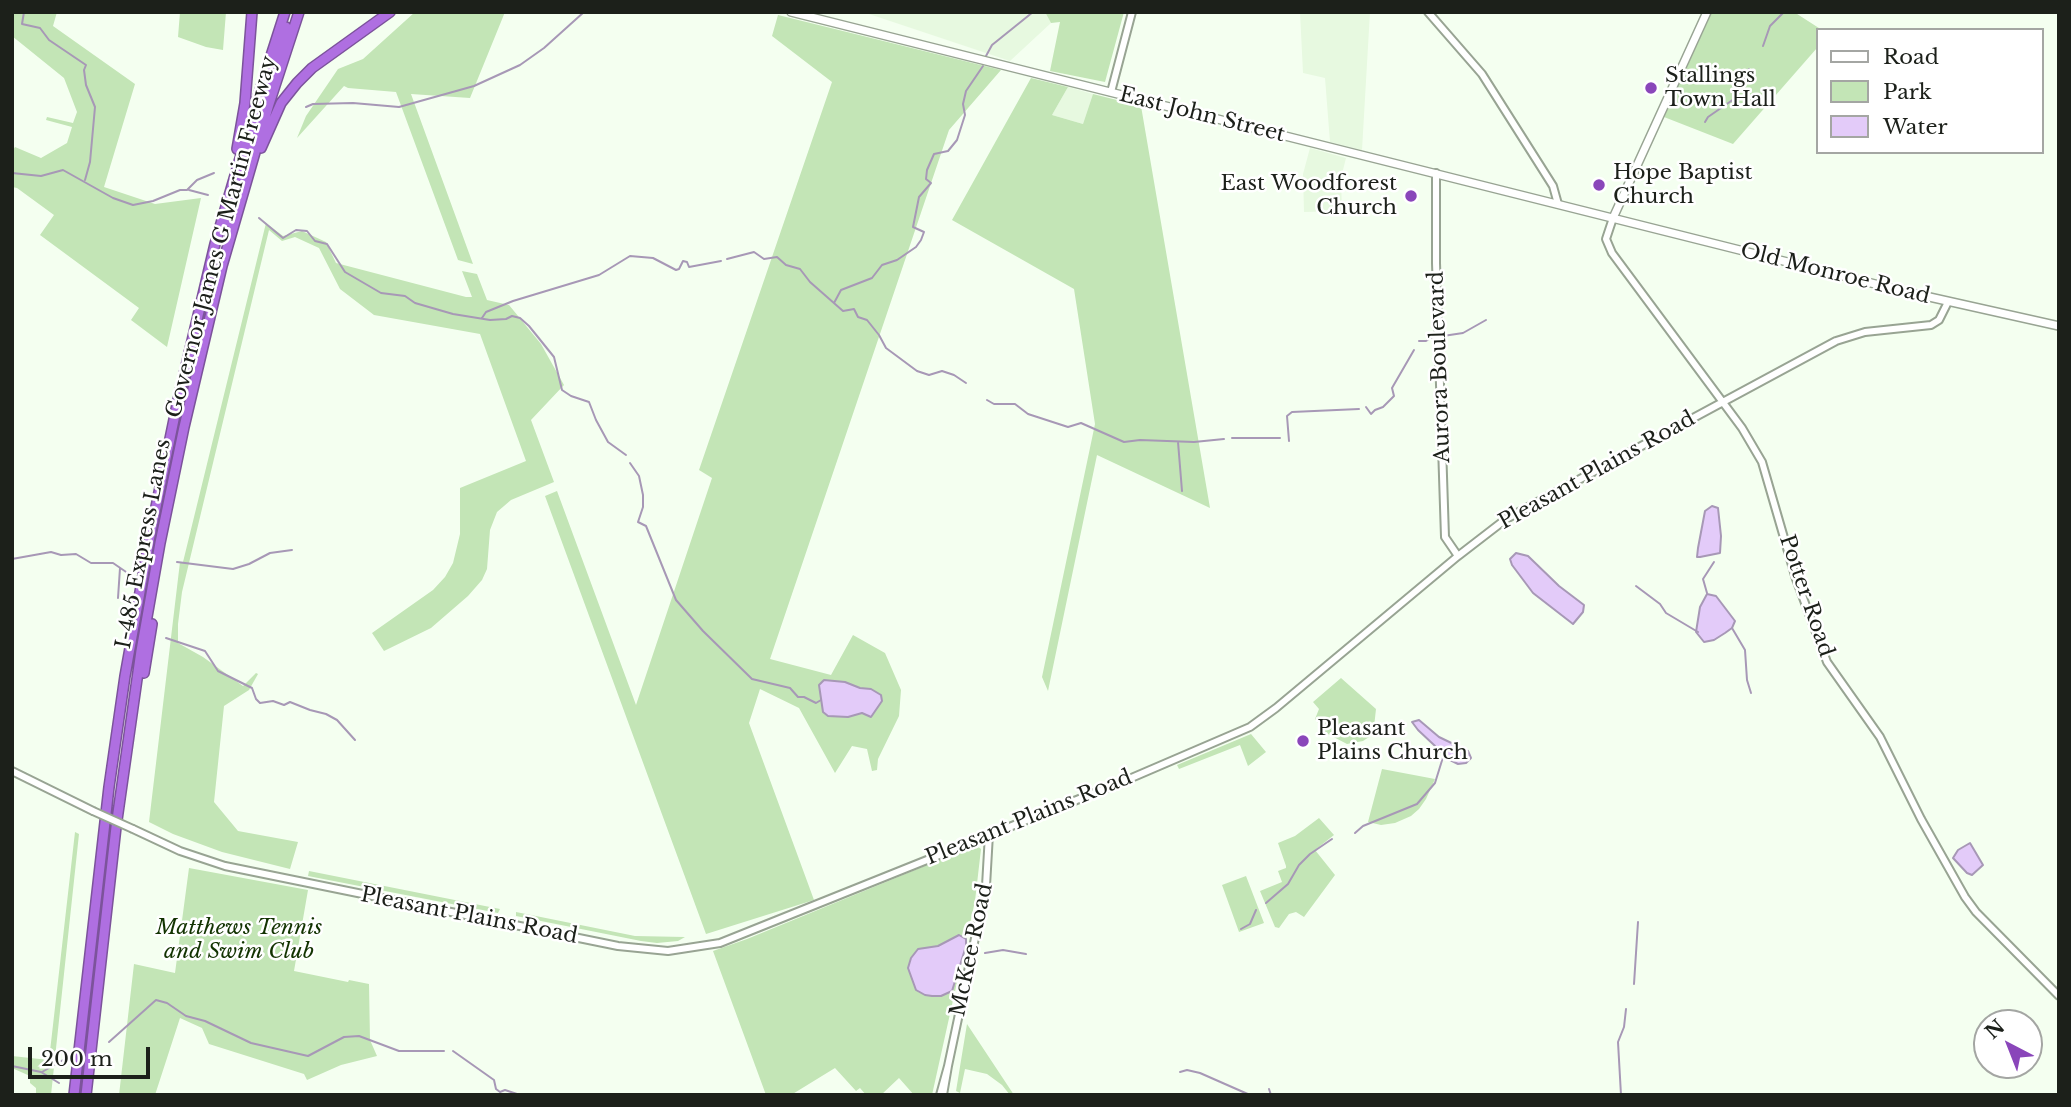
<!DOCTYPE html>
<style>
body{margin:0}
#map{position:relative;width:2071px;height:1107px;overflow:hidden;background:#f4fff0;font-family:"Libre Baskerville",serif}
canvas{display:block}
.frame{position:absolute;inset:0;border:14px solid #1c201a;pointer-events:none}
.legend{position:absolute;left:1816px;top:28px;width:228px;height:126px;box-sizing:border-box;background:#fff;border:2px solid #a4a6a3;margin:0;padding:9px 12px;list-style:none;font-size:21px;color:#1c201a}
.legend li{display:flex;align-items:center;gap:14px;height:35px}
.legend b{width:35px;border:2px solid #a4a6a3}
.north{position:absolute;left:1973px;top:1009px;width:70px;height:70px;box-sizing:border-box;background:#fff;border:2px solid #a4a6a3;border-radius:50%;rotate:318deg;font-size:19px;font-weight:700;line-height:28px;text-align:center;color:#1c201a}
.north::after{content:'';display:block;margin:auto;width:24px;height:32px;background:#8a46ba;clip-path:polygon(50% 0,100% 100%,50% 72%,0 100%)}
.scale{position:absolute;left:28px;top:1047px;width:122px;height:32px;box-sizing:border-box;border:4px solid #1c201a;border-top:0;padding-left:9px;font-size:21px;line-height:24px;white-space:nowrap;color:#1c201a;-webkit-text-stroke:5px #fff;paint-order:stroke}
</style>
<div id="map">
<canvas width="2071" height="1107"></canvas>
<div class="frame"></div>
<ul class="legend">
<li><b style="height:9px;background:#fff"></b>Road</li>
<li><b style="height:19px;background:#c3e5b6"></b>Park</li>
<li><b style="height:19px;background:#e3cbf9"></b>Water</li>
</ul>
<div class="north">N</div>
<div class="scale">200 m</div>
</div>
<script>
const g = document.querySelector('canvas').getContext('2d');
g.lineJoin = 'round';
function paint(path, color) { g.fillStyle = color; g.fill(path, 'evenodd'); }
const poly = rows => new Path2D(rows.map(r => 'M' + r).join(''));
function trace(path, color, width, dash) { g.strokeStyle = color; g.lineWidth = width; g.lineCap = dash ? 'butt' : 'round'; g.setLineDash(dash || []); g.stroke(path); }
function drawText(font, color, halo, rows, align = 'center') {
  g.font = font + ' "Libre Baskerville",serif'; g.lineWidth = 5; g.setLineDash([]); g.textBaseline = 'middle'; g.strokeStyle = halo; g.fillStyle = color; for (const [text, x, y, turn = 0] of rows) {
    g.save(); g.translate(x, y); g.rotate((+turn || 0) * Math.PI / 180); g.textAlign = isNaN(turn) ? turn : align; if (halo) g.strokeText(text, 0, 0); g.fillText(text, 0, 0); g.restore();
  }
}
const built = poly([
 [863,12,1045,12,1051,23,1010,61],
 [1300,12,1370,12,1362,150,1330,142,1325,78,1303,73],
 [1068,87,1093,94,1083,124,1052,115],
 [1310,148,1346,158,1341,178,1342,211,1304,212,1303,174]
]);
const green = poly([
 [12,12,57,12,53,26,135,84,104,187,155,204,201,198,167,347,131,320,139,308,40,235,54,215,17,188,12,187,12,152,15,147,41,158,67,143,72,127,46,120,47,117,73,123,77,112,64,78,12,36],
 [180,12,226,12,223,50,206,47,178,37],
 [415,12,505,12,470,98,411,94,473,264,458,260,396,92,348,88,344,86,297,138,306,116,338,69,363,59],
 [1045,12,1124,12,1105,82,1050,71,1060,22,1051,23],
 [1712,12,1794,12,1822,30,1817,30,1817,48,1733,144,1664,117],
 [778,15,1001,70,949,130,770,659,831,675,853,635,885,653,901,690,899,716,878,759,877,770,872,771,867,749,852,746,835,773,799,708,760,689,749,723,814,900,706,934,545,496,557,491,636,705,712,478,699,470,832,82,772,36],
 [1031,78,1068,87,1052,115,1083,124,1093,94,1141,106,1210,508,1097,455,1048,691,1042,677,1095,424,1074,289,952,220],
 [266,223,283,236,302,231,326,242,336,263,466,297,472,297,462,271,477,274,487,300,509,305,541,344,564,385,531,420,554,482,511,500,497,512,490,530,487,569,482,580,468,596,431,628,384,651,372,633,433,590,445,577,453,563,460,534,460,488,526,461,480,334,374,315,340,289,319,248,295,237,282,241,269,230,182,592,178,624,178,643,203,657,243,686,256,673,258,674,249,690,224,706,214,802,238,831,298,842,290,869,222,852,173,834,149,822,180,562,183,562],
 [1341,678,1376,709,1374,727,1369,737,1363,741,1347,744,1326,733,1315,719,1319,709,1313,702],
 [1251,734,1266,752,1248,766,1240,745,1179,769,1177,765],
 [1382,769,1435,779,1426,799,1419,809,1411,816,1395,823,1381,825,1368,822],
 [1319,818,1334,835,1315,850,1335,875,1304,917,1296,912,1289,914,1279,928,1275,927,1260,891,1282,882,1278,871,1286,868,1286,866,1278,843,1295,836],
 [75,832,79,834,51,1095,36,1095,36,1088,30,1083,30,1076,12,1068,12,1056,49,1060],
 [976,845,981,849,975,901,932,1095,914,1095,899,1078,881,1095,866,1095,860,1088,856,1091,835,1068,791,1095,766,1095,713,951,747,939],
 [189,868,308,890,294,971,348,982,349,980,369,984,370,1040,377,1056,341,1065,307,1080,304,1074,209,1044,202,1028,180,1018,155,1095,119,1095,134,964,175,973],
 [309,871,500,909,498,913,308,876],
 [1246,876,1264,923,1239,932,1222,885],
 [516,912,635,936,685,937,678,941,657,943,641,941,516,916],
 [967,1024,1014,1095,1010,1095,1002,1085,987,1074,965,1069,960,1093,956,1091]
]);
const water = poly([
 [1712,506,1718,508,1721,536,1720,553,1700,557,1697,557,1698,548,1705,511,1712,506],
 [1516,553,1528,556,1559,586,1584,605,1583,612,1573,624,1533,593,1512,565,1510,559,1516,553],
 [1707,594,1716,596,1735,621,1732,628,1725,633,1714,640,1704,642,1696,632,1700,607,1707,594],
 [824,680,845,682,860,688,871,689,881,695,882,701,871,717,862,713,848,717,828,716,823,712,819,685,824,680],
 [1419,720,1439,737,1468,751,1471,758,1466,763,1458,764,1450,760,1418,730,1412,722,1419,720],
 [1970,843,1983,865,1972,875,1967,873,1953,858,1958,850,1970,843],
 [959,935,966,939,966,946,952,991,941,996,932,996,925,995,916,990,908,968,911,958,918,949,938,946,959,935]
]);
const stream = poly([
 [24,12,22,24,40,28,49,40,86,65,84,70,86,85,95,107,90,162,85,180],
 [1763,46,1770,26,1784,12],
 [986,56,992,45,1033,12],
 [306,107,313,104,353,103,399,107,474,86,520,65,544,48,584,12],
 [1705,122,1708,117,1734,99,1749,69],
 [12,173,41,176,63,170,113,198,133,205,153,201,180,190,187,190,197,180,214,173],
 [189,190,208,195],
 [259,218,283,238,296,230,307,231,315,241,327,244,345,272,381,293,405,296,415,303,453,314,490,320,506,319,512,316,520,318,529,326,554,357,562,390,571,396,589,402,596,420,608,442,626,455],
 [727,259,754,252,764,259,777,257,786,265,800,269,810,282,843,311,854,309,858,317,867,320,879,335,886,348,917,371,929,375,942,371,954,375,966,383],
 [834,303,841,290,872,278,882,265,897,260,916,247,921,240,924,232,913,227,919,197,931,183,926,179,927,170,934,154,948,151,957,140,965,115,963,104,966,91,983,66],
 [482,318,486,312,513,301,599,275,630,256,653,258,676,270,679,269,683,261,687,262,689,267,721,261],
 [1443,336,1463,333,1486,320],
 [1419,341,1426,341,1435,336],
 [987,400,994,404,1015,404,1028,414,1068,427,1081,423,1124,442,1140,440,1194,442,1224,439],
 [1366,407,1371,414,1375,410,1383,407,1394,396,1392,388,1414,350],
 [1232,438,1280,438],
 [1289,441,1287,416,1292,412,1359,409],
 [1178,442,1182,491],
 [630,463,639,476,643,495,643,507,638,522,646,526,676,600,703,631,752,679,790,688,798,697,804,697,816,703,821,700],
 [12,559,51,552,61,555,76,554,91,563,113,563,132,576],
 [177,562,233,569,249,564,270,553,292,550],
 [1636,586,1660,604,1666,613,1698,632],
 [1707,593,1703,579,1714,562],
 [118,598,120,568],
 [1732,628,1745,650,1747,680,1751,693],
 [166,638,205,651,218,671,252,688,256,699,260,703,273,701,284,705,290,702,310,710,326,714,337,720,355,740],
 [1355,833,1363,826,1417,804,1435,783,1444,754],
 [1266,903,1288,884,1299,865,1310,854,1332,839],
 [1241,929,1250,924,1256,910],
 [985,953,1003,950,1026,954],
 [1634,984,1638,922],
 [109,1042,156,1000,167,1003,186,1016,205,1021,251,1043,308,1056,344,1037,359,1036,399,1051,444,1051],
 [453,1051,494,1080,496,1089,500,1092,505,1090,520,1095],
 [12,1066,41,1072,59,1083],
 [42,1072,63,1060],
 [1180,1072,1187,1070,1200,1073,1250,1095],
 [1269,1089,1271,1095],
 [1621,1095,1618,1042,1624,1027,1626,1009]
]);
const tertiary = poly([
 [1428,12,1482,74,1553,186,1558,204],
 [1111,92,1132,12],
 [1436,173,1436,263,1445,537,1458,556],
 [1613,218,1606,239,1612,253,1742,428,1762,462,1796,579,1827,662,1880,737,1921,819,1965,897,1976,912,2059,996],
 [12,771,93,811],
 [133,829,180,851,225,866,618,946,668,951,720,943,1129,779,1250,727,1276,708,1458,556,1506,519,1836,341,1865,332,1931,325,1939,320,1948,302],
 [948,1066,986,886,989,834],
 [940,1095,948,1066,943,1095]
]);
const secondary = poly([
 [791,12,1907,292,2059,326],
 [1613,218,1707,12]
]);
const motorway = poly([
 [261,148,281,103,297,83,312,68,390,12],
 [237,149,245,103,252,12],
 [229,222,286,27],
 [144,673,152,624],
 [74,1095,109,787,125,676,150,536,178,400,215,244,260,90,285,12],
 [86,1095,116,827,141,651,160,543,184,427,222,266,269,104,299,12]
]);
const tertiaryBridge = poly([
 [93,811,133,829]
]);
const markers = [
 [1651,88,7,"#8a46ba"],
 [1599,185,7,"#8a46ba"],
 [1411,196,7,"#8a46ba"],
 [1303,741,7,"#8a46ba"]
];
const poiNames = [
 ["Stallings",1665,76],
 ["Town Hall",1665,100],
 ["Hope Baptist",1613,173],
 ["Church",1613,197],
 ["East Woodforest",1397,184,"right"],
 ["Church",1397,208,"right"],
 ["Pleasant",1317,729],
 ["Plains Church",1317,753]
];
const streetNames = [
 ["East John Street",1202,115,14],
 ["Governor James G Martin Freeway",222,237,-75],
 ["Old Monroe Road",1835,274,14],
 ["Aurora Boulevard",1440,367,-92],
 ["Pleasant Plains Road",1597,471,-29],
 ["I-485 Express Lanes",144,544,-79],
 ["Potter Road",1806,596,71],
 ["Pleasant Plains Road",1029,818,-22],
 ["Pleasant Plains Road",469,916,11],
 ["McKee Road",972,950,-78]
];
const parkNames = [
 ["Matthews Tennis",239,928],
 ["and Swim Club",239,952]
];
paint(built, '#e7f9e0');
paint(green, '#c3e5b6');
paint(water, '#e3cbf9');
trace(water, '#a798b6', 2);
trace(stream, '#a798b6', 2);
trace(tertiary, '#98a493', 10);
trace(secondary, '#98a493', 10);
trace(motorway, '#7c539b', 12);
trace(tertiary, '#fff', 6);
trace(secondary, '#fff', 7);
trace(motorway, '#af6fe1', 9);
trace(tertiaryBridge, '#98a493', 10, []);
trace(tertiaryBridge, '#fff', 6);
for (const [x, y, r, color] of markers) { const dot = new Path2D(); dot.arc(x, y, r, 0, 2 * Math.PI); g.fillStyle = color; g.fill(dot); trace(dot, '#fff', 2.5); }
drawText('21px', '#1c201a', '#fff', poiNames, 'left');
drawText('21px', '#1c201a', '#fff', streetNames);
drawText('italic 21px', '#123301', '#fff', parkNames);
</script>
